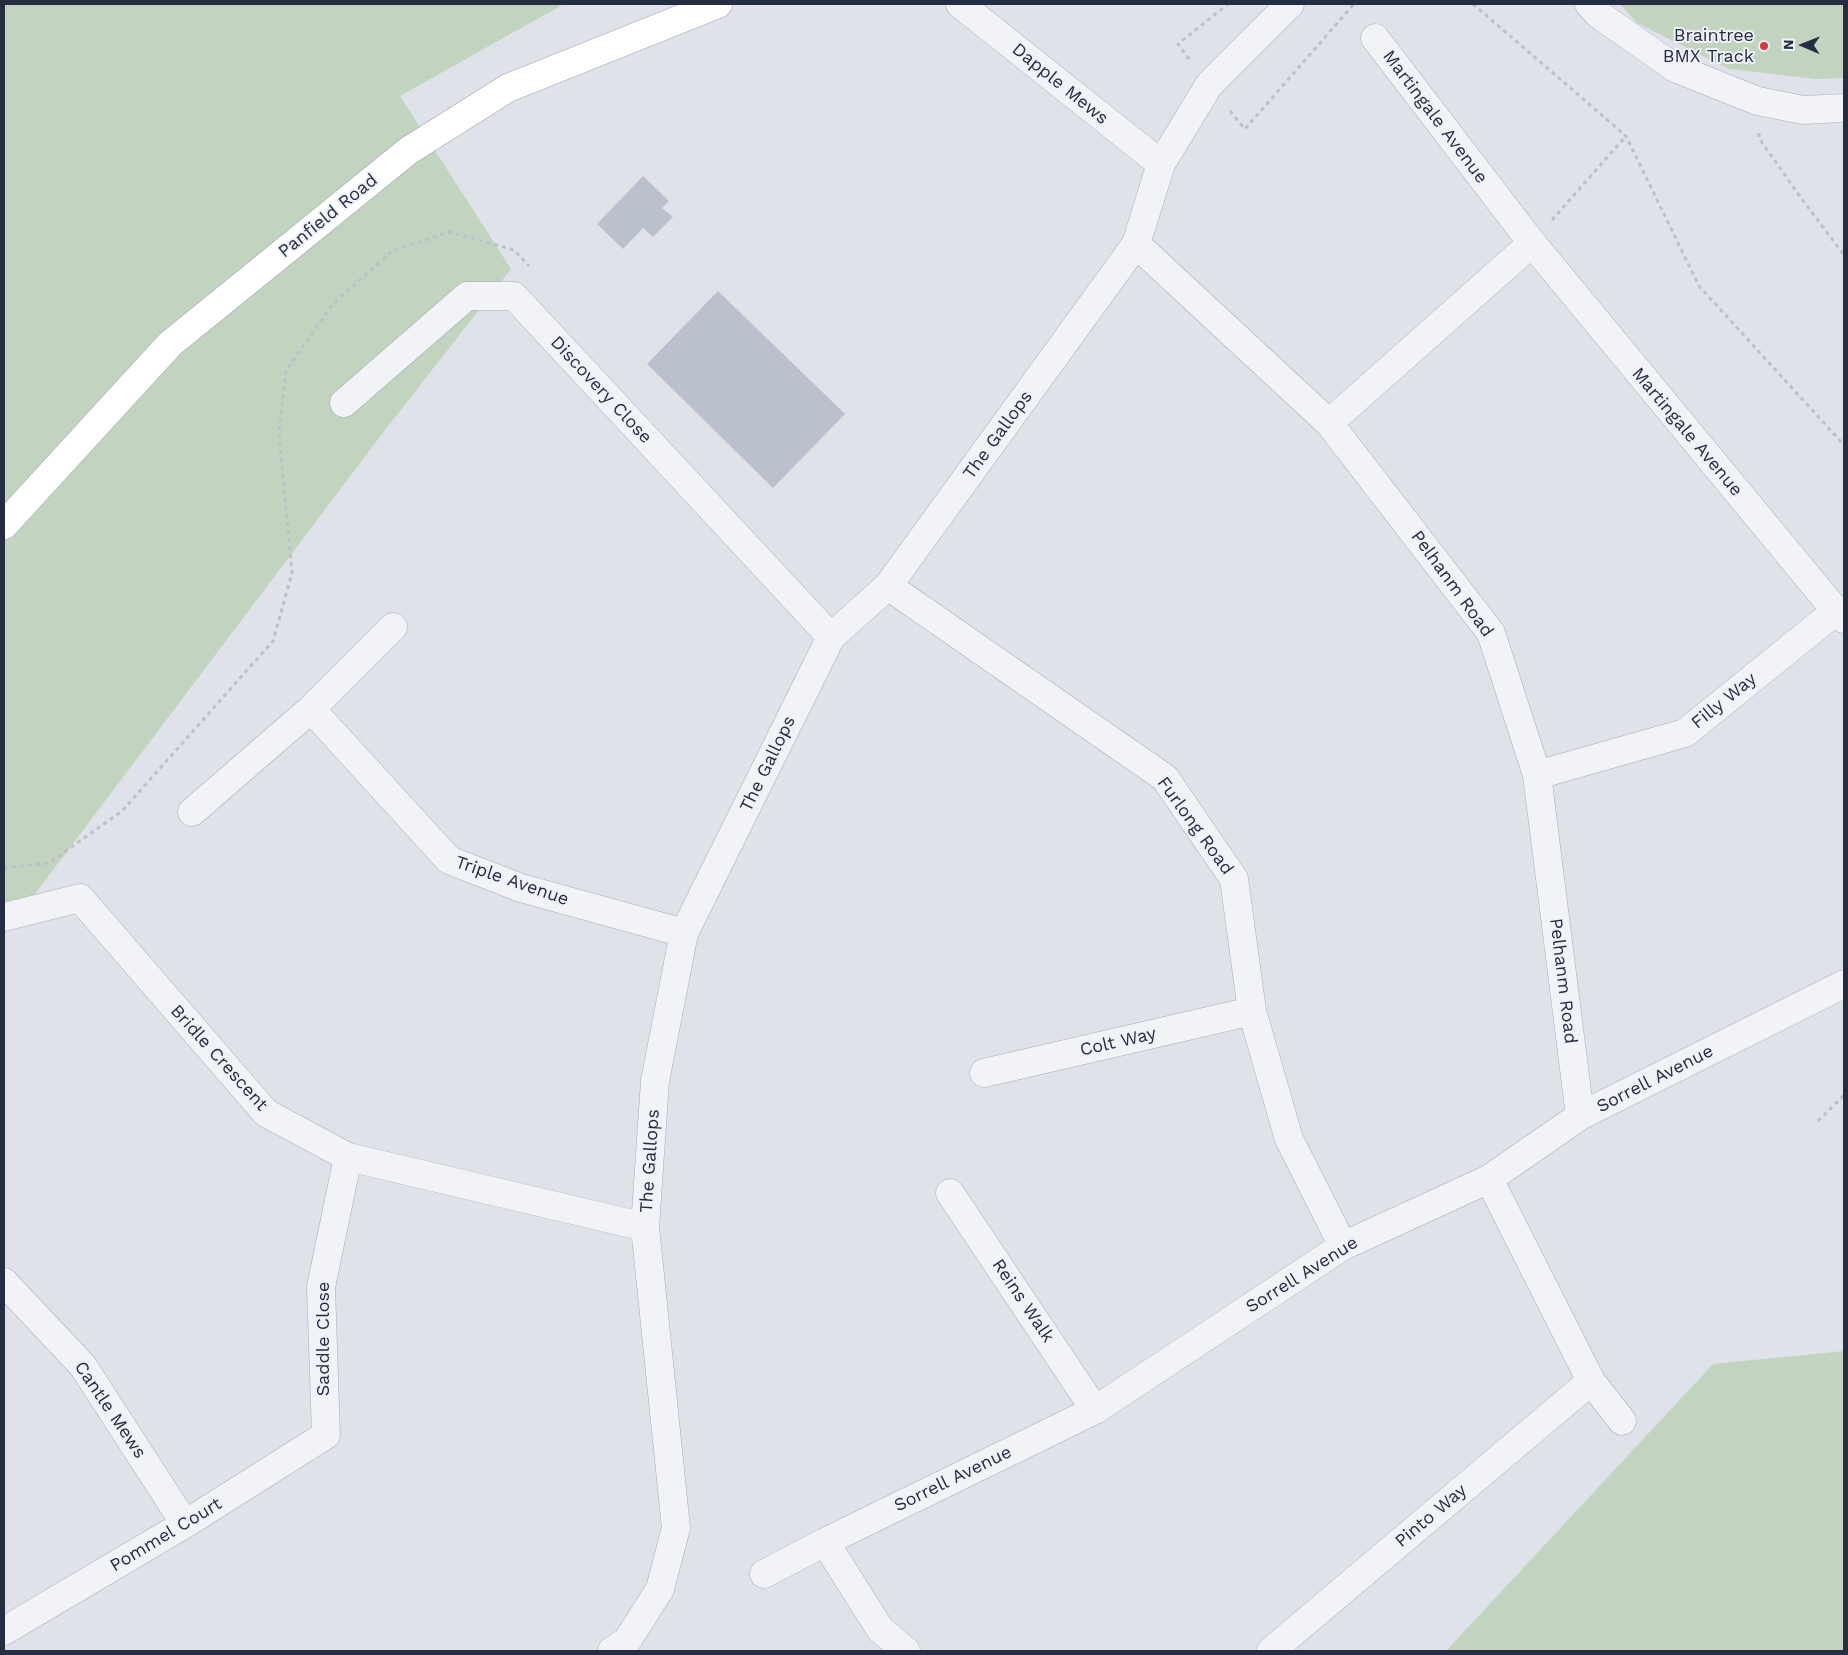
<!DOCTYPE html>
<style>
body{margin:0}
#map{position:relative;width:1848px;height:1655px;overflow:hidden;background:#dfe2e9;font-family:"Work Sans",sans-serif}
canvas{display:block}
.frame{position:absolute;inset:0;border:5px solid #262d42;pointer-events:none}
.north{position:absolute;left:1778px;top:20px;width:50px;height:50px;-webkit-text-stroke:4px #eef1f7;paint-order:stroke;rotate:271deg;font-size:14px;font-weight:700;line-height:20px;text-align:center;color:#262d42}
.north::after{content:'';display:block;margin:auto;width:18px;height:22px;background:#262d42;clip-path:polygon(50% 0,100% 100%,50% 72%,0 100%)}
</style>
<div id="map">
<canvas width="1848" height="1655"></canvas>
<div class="frame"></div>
<div class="north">N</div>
</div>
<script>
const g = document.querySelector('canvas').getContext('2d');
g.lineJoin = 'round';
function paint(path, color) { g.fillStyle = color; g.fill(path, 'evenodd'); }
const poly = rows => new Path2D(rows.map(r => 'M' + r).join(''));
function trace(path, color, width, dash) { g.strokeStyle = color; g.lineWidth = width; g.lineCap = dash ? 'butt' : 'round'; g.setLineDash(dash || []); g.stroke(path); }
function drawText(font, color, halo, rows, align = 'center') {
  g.font = font + ' "Work Sans",sans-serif'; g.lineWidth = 4; g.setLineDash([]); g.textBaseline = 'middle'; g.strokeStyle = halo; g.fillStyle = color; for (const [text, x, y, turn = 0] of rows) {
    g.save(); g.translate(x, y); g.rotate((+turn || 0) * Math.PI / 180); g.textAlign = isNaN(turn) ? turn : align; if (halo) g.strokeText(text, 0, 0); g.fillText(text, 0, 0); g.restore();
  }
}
const green = poly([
 [4,4,564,4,400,96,511,269,382,434,4,935],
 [1620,4,1844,4,1844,78,1816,79,1729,69,1637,23],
 [1844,1351,1844,1651,1446,1651,1713,1364]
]);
const building = poly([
 [643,176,669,201,662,208,673,217,653,237,643,228,623,249,597,224],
 [718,291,845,414,773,488,647,364]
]);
const path = poly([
 [1473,4,1626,136,1699,286,1844,445],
 [1189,59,1178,44,1228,4],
 [1230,111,1245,129,1354,4],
 [1759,133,1759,138,1801,198,1844,255],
 [1552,220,1626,136],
 [4,868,49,863,122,811,273,641,292,573,279,434,286,371,332,305,392,251,450,232,514,250,529,266],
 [1818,1121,1844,1095]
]);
const minor = poly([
 [960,4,1161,164],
 [1589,4,1598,14,1675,68,1740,94,1758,101,1803,110,1844,108],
 [1375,38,1532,243,1836,611,1844,619],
 [1136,244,1329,423,1491,633,1537,775,1580,1116],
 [344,403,467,296,514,296,831,637],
 [1329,423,1532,243],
 [888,586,1165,778,1234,879,1252,1011,1289,1139,1343,1246],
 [311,709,449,860,521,888,684,933],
 [1537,775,1685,733,1836,611],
 [192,812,311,709,393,627],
 [4,917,80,898,266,1113,348,1157,645,1227],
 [984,1073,1252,1011],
 [1489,1179,1591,1381,1622,1421],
 [950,1193,1095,1410],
 [4,1282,83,1366,185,1524],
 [825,1542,880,1629,906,1651],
 [764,1574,825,1542,1095,1410,1343,1246,1489,1179,1580,1116,1844,984],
 [4,1631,185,1524,326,1435,321,1287,348,1157],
 [612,1651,627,1641,660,1589,676,1528,645,1227,655,1081,684,933,831,637,888,586,1136,244,1161,164,1209,85,1290,4],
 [1271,1651,1591,1381]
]);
const major = poly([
 [4,525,170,344,408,151,508,88,718,4]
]);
const markers = [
 [1764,46,5,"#d9393e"]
];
const poiNames = [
 ["Braintree",1754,36],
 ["BMX Track",1754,57]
];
const streetNames = [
 ["Dapple Mews",1060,84,39],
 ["Martingale Avenue",1435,117,53],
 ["Panfield Road",328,216,-39],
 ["Discovery Close",601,390,47],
 ["Martingale Avenue",1687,432,50],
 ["The Gallops",998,435,-54],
 ["Pelhanm Road",1452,584,54],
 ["Filly Way",1724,701,-39],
 ["The Gallops",768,764,-64],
 ["Furlong Road",1195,826,54],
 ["Triple Avenue",512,881,19],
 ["Pelhanm Road",1563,981,83],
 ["Colt Way",1118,1042,-13],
 ["Bridle Crescent",219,1058,48],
 ["Sorrell Avenue",1655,1079,-27],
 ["The Gallops",650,1161,-86],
 ["Sorrell Avenue",1302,1275,-32],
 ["Reins Walk",1023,1301,56],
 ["Saddle Close",324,1339,-90],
 ["Cantle Mews",110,1410,56],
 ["Sorrell Avenue",953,1479,-26],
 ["Pinto Way",1431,1516,-40],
 ["Pommel Court",166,1535,-31]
];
paint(green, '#c2d4bf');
paint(building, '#bbc0cd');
trace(minor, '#a8acb7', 29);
trace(major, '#9da4b6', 29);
trace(path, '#bdc0c8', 3, [4, 4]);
trace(minor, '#f2f3f7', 28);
trace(major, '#fff', 28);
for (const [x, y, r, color] of markers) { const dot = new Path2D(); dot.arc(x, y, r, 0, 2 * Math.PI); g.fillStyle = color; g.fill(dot); trace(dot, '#eef1f7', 2); }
drawText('18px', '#262d42', '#eef1f7', poiNames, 'right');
drawText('18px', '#262d42', '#eef1f7', streetNames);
</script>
